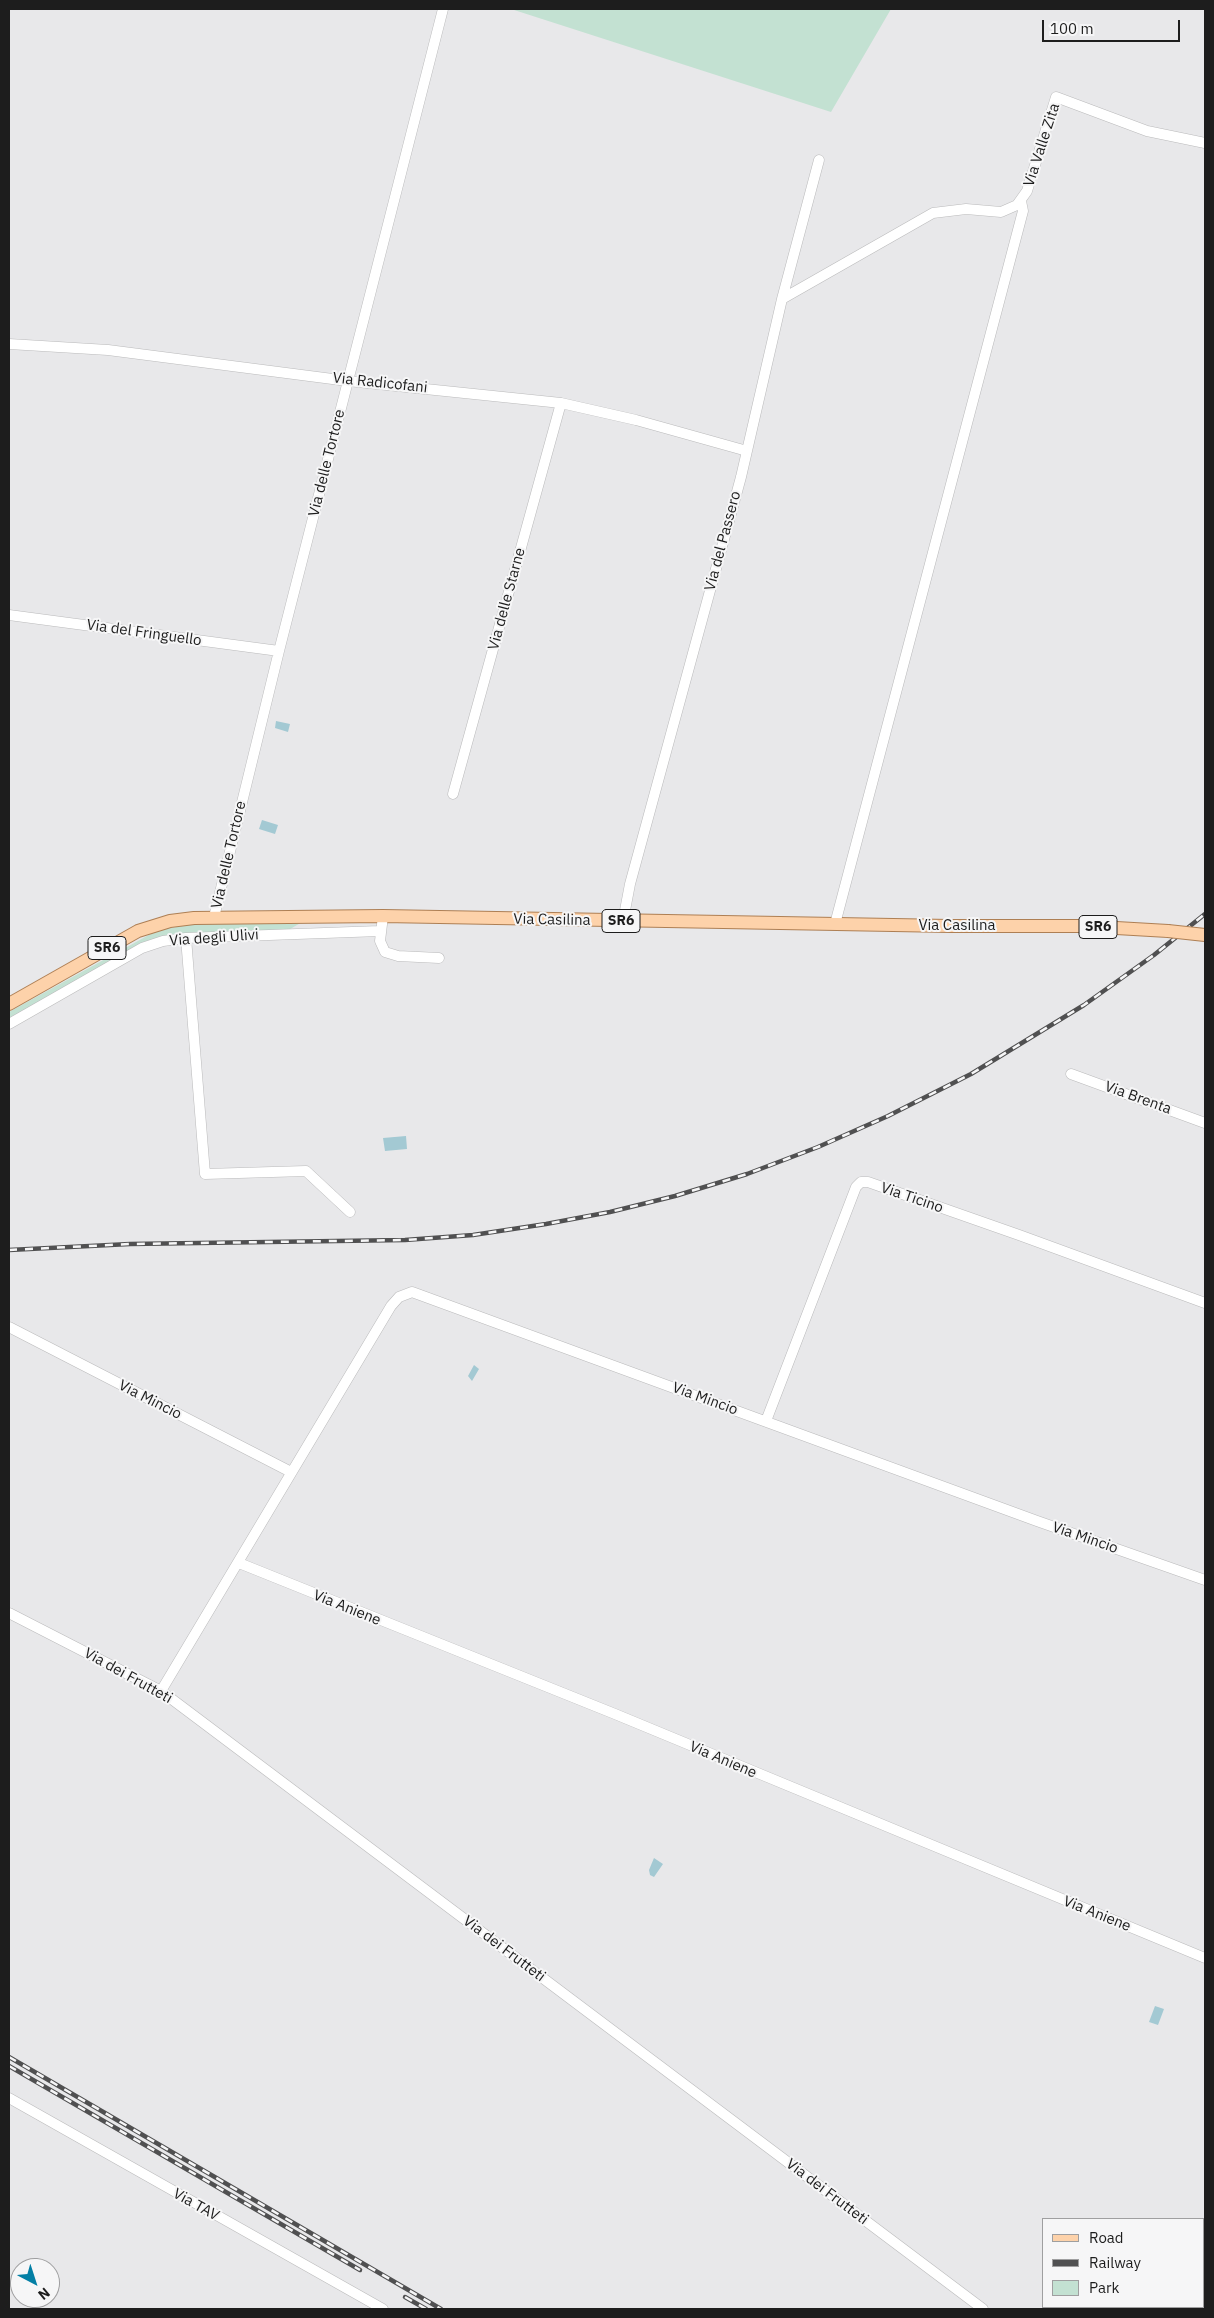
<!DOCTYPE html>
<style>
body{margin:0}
#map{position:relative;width:1214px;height:2318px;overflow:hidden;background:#e8e8ea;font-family:"IBM Plex Sans",sans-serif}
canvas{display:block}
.frame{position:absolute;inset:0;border:10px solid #1d1d1d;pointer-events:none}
.legend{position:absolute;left:1042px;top:2218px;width:162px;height:90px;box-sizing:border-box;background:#f6f6f7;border:1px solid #9f9fa0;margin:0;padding:6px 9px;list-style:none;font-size:15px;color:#1d1d1d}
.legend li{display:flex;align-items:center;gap:10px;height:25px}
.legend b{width:25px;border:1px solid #9f9fa0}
.north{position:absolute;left:10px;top:2258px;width:50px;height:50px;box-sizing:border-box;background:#f6f6f7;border:1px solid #9f9fa0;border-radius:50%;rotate:140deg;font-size:14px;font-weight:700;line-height:20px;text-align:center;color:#1d1d1d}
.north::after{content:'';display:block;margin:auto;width:18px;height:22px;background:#037fa5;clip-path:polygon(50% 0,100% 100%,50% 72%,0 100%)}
.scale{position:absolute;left:1042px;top:20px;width:138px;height:22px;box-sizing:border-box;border:2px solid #1d1d1d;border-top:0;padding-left:6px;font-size:15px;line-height:18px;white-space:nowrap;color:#1d1d1d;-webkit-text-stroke:4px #f6f6f7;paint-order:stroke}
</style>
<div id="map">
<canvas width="1214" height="2318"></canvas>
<div class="frame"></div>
<ul class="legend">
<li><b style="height:6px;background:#fdd2aa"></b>Road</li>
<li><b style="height:6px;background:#505051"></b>Railway</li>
<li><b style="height:14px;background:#c3e1d2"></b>Park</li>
</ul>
<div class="north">N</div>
<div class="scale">100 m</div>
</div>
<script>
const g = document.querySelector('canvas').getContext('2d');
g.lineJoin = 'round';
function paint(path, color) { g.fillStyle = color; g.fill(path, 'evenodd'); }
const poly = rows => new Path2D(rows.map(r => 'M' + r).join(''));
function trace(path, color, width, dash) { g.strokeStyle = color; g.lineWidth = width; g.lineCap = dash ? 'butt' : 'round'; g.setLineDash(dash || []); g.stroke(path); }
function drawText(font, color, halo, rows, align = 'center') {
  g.font = font + ' "IBM Plex Sans",sans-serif'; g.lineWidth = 4; g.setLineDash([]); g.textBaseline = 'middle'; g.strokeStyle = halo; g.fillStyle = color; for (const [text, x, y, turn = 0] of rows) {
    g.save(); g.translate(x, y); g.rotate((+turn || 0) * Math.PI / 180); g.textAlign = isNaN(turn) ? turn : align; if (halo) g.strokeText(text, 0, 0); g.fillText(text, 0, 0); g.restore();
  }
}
const green = poly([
 [511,9,891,9,831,112],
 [304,921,285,932,162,939,9,1020,9,1012,156,931,191,924]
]);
const water = poly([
 [276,721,290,724,288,732,275,728],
 [262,820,278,825,275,834,259,829],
 [406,1136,407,1149,385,1151,383,1138],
 [474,1365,479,1369,472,1381,468,1376],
 [654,1858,663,1864,654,1877,650,1875,649,1870],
 [1155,2006,1164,2009,1158,2025,1149,2022]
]);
const minor = poly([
 [782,299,933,213,966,209,1001,212,1017,205,1027,191,1056,97,1147,131,1205,143],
 [9,344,108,350,348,381,561,403,636,420,747,451],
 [9,615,279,651],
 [453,794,561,403],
 [383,916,380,941,385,952,398,956,439,958],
 [214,917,279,651,443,9],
 [623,921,630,884,741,477,782,299,819,160],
 [835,924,1023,211,1021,201],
 [186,938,205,1174,306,1171,350,1212],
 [9,1024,142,948,163,941,186,938,380,931],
 [1071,1074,1205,1123],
 [9,1327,291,1472],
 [766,1421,856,1187,861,1182,868,1182,1019,1235,1205,1303],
 [239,1563,615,1714,1205,1958],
 [9,1613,161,1691,983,2309],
 [161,1691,391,1306,399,1297,412,1292,1037,1521,1205,1580],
 [9,2098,383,2309]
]);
const major = poly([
 [9,1004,138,931,170,921,194,918,383,916,950,926,1082,926,1168,931]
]);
const rail = poly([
 [9,1250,130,1244,405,1240,473,1235,546,1224,610,1212,675,1196,747,1174,818,1147,888,1116,971,1074,1084,1005,1154,955,1205,914],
 [9,2057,441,2309],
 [9,2066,360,2270],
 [405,2297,426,2309]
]);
const majorBridge = poly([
 [1168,931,1205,935]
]);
const shields = [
 [621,921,38],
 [1098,927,38],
 [107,948,38]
];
const shieldNames = [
 ["SR6",621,921],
 ["SR6",1098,927],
 ["SR6",107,948]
];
const streetNames = [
 ["Via Valle Zita",1042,145,-72],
 ["Via Radicofani",380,383,6],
 ["Via delle Tortore",327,463,-76],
 ["Via del Passero",723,541,-75],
 ["Via delle Starne",507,599,-75],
 ["Via del Fringuello",144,633,8],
 ["Via delle Tortore",229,855,-77],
 ["Via Casilina",552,920,1],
 ["Via Casilina",957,926],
 ["Via degli Ulivi",214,938,-4],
 ["Via Brenta",1138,1098,20],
 ["Via Ticino",912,1198,19],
 ["Via Mincio",705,1399,20],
 ["Via Mincio",150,1400,27],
 ["Via Mincio",1085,1538,19],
 ["Via Aniene",347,1608,22],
 ["Via dei Frutteti",128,1676,29],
 ["Via Aniene",723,1760,23],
 ["Via Aniene",1097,1914,22],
 ["Via dei Frutteti",504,1949,37],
 ["Via dei Frutteti",827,2192,37],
 ["Via TAV",196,2205,29]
];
paint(green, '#c3e1d2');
paint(water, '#a3c9d3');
trace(minor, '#bababb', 11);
trace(major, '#ae7f54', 14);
trace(minor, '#fff', 10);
trace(major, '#fdd2aa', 12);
trace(rail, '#505051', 4.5);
trace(rail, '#f6f6f7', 2.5, [8]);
trace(majorBridge, '#ae7f54', 14, []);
trace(majorBridge, '#fdd2aa', 12);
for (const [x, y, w] of shields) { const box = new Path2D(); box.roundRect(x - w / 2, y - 11.5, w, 23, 4); g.fillStyle = '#f6f6f7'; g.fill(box); trace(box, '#1d1d1d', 1); }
drawText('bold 14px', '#1d1d1d', null, shieldNames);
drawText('15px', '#1d1d1d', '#f6f6f7', streetNames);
</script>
